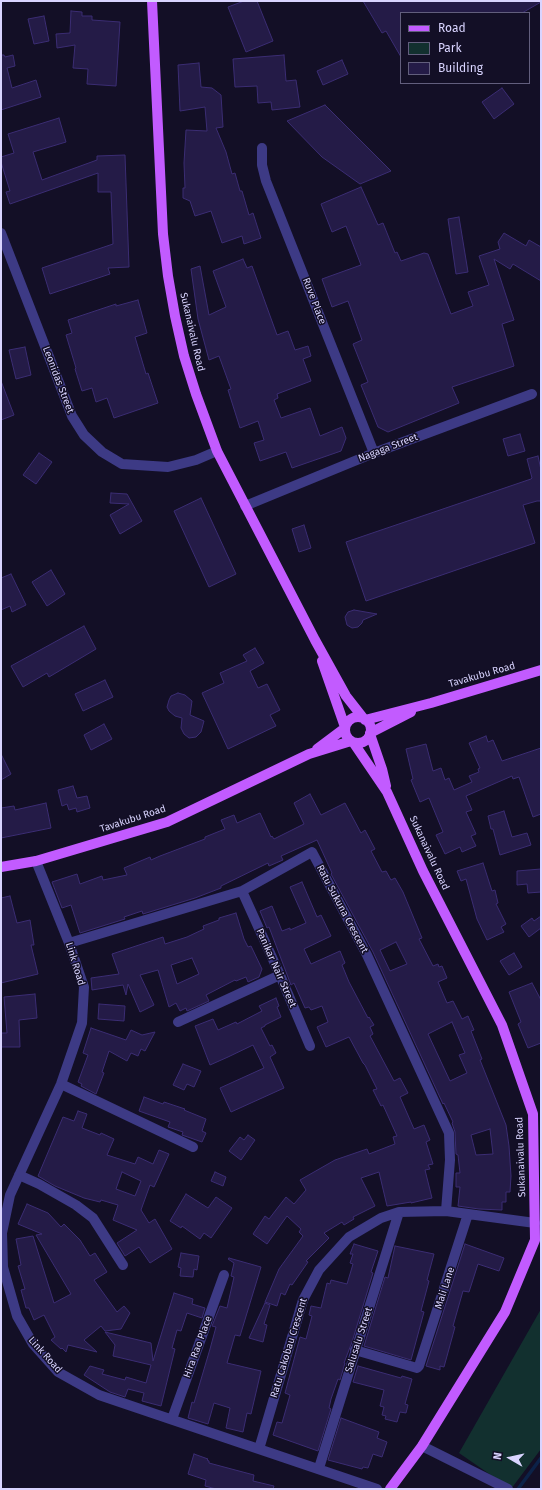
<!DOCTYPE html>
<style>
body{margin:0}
#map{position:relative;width:542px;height:1490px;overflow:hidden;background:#130f26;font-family:"Fira Sans",sans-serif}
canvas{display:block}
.frame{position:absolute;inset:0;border:2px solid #d9d4ff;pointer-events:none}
.legend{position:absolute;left:400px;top:12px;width:130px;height:72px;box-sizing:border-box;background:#130f26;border:1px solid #625e7d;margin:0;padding:5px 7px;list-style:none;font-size:12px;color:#d9d4ff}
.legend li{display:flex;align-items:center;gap:8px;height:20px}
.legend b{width:20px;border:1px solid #625e7d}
.north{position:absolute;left:490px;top:1438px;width:40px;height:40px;-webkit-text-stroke:3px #130f26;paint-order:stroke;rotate:279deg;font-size:11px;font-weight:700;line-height:16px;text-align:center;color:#d9d4ff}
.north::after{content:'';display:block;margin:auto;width:14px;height:18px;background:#d9d4ff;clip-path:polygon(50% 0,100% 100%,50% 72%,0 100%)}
</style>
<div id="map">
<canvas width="542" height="1490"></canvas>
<div class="frame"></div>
<ul class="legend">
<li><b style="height:5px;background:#c25bff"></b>Road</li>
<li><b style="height:11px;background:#12302f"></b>Park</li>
<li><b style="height:11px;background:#241b47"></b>Building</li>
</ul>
<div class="north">N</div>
</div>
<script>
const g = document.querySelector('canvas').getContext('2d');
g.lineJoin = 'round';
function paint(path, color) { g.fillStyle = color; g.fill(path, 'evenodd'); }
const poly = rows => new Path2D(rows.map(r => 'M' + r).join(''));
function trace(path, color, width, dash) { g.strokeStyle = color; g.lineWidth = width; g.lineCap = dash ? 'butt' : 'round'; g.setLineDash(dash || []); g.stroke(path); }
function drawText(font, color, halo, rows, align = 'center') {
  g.font = font + ' "Fira Sans",sans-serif'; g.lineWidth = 3; g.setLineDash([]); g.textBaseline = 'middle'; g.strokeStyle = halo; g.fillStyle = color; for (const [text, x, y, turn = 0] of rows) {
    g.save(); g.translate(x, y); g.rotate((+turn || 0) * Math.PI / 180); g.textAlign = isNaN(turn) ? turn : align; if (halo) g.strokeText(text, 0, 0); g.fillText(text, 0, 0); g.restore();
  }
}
const green = poly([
 [541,1309,541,1449,511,1489,459,1453]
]);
const stream = poly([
 [518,1489,541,1458]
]);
const building = poly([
 [244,1,257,1,273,41,246,52,228,7,244,1],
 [363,1,541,1,541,2,522,13,401,13,401,57,386,31,382,33,363,1],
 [71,11,82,12,82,16,92,16,92,20,120,22,116,86,87,84,88,69,73,68,75,45,57,48,56,34,70,33,71,11],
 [44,16,49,41,34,44,28,19,44,16],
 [1,55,4,55,5,57,13,55,15,66,7,68,12,88,36,80,41,97,1,110,1,55],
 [284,55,286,81,296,80,300,107,272,110,271,102,258,103,257,86,235,87,233,59,284,55],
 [342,60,348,74,323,85,317,71,342,60],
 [199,63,201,87,212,88,221,95,223,127,216,128,226,152,232,174,235,173,240,191,242,191,249,215,253,213,261,238,244,244,242,236,222,243,211,211,195,216,190,201,183,198,183,188,185,188,184,163,186,130,207,131,205,107,180,111,178,65,199,63],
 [502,88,514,104,494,119,482,102,502,88],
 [325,105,391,171,360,184,322,157,287,121,325,105],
 [59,118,66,142,33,152,42,180,97,160,97,156,125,155,129,267,108,268,110,274,50,294,42,268,113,244,111,192,98,192,98,173,10,204,6,192,10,191,1,162,1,157,14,153,8,134,59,118],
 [361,187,378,225,383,223,395,253,397,252,401,261,424,253,428,254,451,314,473,306,468,292,489,285,479,256,500,249,498,242,504,233,526,246,529,240,541,247,541,281,513,264,510,269,494,259,514,320,502,324,514,366,452,387,459,403,388,432,378,427,361,385,368,382,353,344,362,340,348,301,332,307,322,279,361,265,346,226,332,232,321,204,361,187],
 [459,217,468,272,456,274,448,219,459,217],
 [243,259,247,268,252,266,277,335,288,331,295,350,308,346,311,356,303,359,311,381,277,394,278,398,274,400,281,418,310,408,320,436,342,427,346,438,341,451,292,468,286,452,260,461,254,443,264,440,258,421,240,428,228,390,231,389,219,356,209,360,198,319,191,269,200,266,209,315,226,307,213,271,243,259],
 [138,300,147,333,135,337,146,374,148,373,158,403,114,418,107,398,96,402,92,388,82,391,75,369,76,368,66,335,72,333,68,320,116,304,116,306,138,300],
 [25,347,31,375,16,379,9,350,25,347],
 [1,381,14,415,1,420,1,381],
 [520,434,525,451,508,456,503,439,520,434],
 [39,453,52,462,36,484,23,475,39,453],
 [538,456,541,470,541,501,537,501,523,505,535,543,366,601,346,542,531,479,532,478,527,459,538,456],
 [111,493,127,494,142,521,120,534,110,515,129,504,110,503,111,493],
 [201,498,236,574,209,587,174,511,201,498],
 [304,525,311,548,299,552,292,529,304,525],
 [51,570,65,594,47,606,32,582,51,570],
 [11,574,26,605,12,612,10,606,1,610,1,578,11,574],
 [354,610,377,614,363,620,362,623,358,627,352,628,347,625,345,617,348,612,354,610],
 [84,626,96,649,49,677,47,673,23,687,11,666,84,626],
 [255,648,264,663,250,671,258,688,267,684,280,710,270,715,276,726,228,749,202,693,224,683,220,673,247,661,243,655,255,648],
 [105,680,113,697,83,711,75,694,105,680],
 [178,693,185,695,192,701,190,715,204,721,201,732,196,737,189,738,184,734,181,728,182,718,175,716,169,711,167,707,169,700,171,696,178,693],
 [104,724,112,739,91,750,84,735,104,724],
 [486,736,488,742,493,740,502,761,541,748,541,814,533,817,519,777,513,779,512,776,466,796,472,810,466,812,476,834,471,836,476,846,462,852,460,847,445,854,436,835,443,832,429,798,420,802,411,780,413,779,406,749,426,744,433,771,441,768,445,780,449,778,454,790,472,782,469,776,479,772,478,769,480,768,469,743,486,736],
 [1,754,11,774,1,780,1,754],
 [73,786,77,798,87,796,90,808,77,812,76,808,69,810,67,804,62,806,58,790,73,786],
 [310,794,321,815,345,803,361,833,365,830,375,849,371,851,382,872,386,871,391,880,395,878,403,892,422,938,419,939,433,966,438,964,439,967,442,966,447,978,438,982,447,1003,453,1001,462,1019,468,1016,474,1030,471,1031,482,1059,480,1060,506,1125,509,1146,511,1176,510,1192,506,1192,506,1202,502,1202,502,1210,479,1209,458,1206,460,1187,456,1187,456,1173,460,1173,458,1155,456,1154,455,1132,452,1123,453,1122,444,1103,443,1104,373,952,331,874,332,873,317,840,281,856,283,860,269,866,268,863,221,886,221,888,195,898,143,914,142,911,124,917,125,919,80,933,71,905,62,908,52,882,77,874,80,884,102,876,103,880,127,875,124,868,150,857,151,860,160,856,205,839,205,837,225,829,221,820,234,815,237,823,260,813,271,837,272,836,274,839,304,824,294,803,310,794],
 [396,942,407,964,390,971,380,950,396,942],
 [452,1022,465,1053,459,1055,467,1073,450,1081,428,1034,452,1022],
 [490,1129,493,1154,476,1155,471,1135,490,1129],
 [46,803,51,828,1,838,1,808,14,806,15,810,46,803],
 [504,811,512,837,527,833,531,845,500,855,493,829,491,829,488,816,504,811],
 [483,863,492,891,495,890,498,903,496,904,506,924,501,927,504,932,487,940,477,919,466,879,461,881,457,871,483,863],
 [541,869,541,892,528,893,527,884,517,885,517,871,541,869],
 [302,882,317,917,321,915,331,936,304,949,311,964,340,951,345,963,342,965,349,982,368,1018,369,1017,374,1025,370,1027,373,1034,370,1036,394,1081,400,1078,408,1093,400,1097,414,1129,424,1125,430,1140,426,1142,433,1164,428,1165,430,1169,425,1170,432,1198,411,1203,411,1202,387,1206,379,1172,361,1178,375,1206,353,1217,354,1219,344,1225,342,1222,324,1233,329,1238,306,1261,308,1262,292,1285,290,1284,285,1295,281,1293,277,1306,265,1302,279,1269,303,1236,299,1232,301,1229,287,1216,267,1244,253,1234,265,1216,269,1219,286,1197,294,1204,306,1190,300,1180,335,1160,367,1149,369,1154,395,1144,393,1137,397,1136,383,1105,381,1106,373,1090,377,1089,365,1065,363,1063,349,1037,326,1047,317,1027,328,1022,322,1006,311,1010,309,1007,305,1008,294,983,291,985,269,927,267,928,260,911,272,906,282,931,290,928,290,930,306,923,290,887,302,882],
 [10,896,17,923,30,920,34,945,31,945,38,974,1,983,1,898,10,896],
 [236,913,244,939,248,947,251,946,262,969,259,977,248,982,246,977,236,981,235,980,206,995,209,1001,187,1011,186,1008,180,1011,176,1003,169,1007,158,970,140,975,154,1005,140,1012,128,984,126,995,123,985,92,990,91,978,119,974,112,954,163,937,165,944,187,937,204,929,203,926,219,920,219,918,236,913],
 [192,958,199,974,177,984,171,965,192,958],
 [541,916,541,928,529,937,521,926,532,918,534,921,541,916],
 [514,953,522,967,509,975,500,961,514,953],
 [532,983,541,1000,541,1043,528,1048,518,1024,521,1022,509,992,532,983],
 [35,994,37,1018,19,1020,20,1047,1,1047,1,1033,7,1033,4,997,35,994],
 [276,998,279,1006,277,1007,281,1017,265,1025,265,1026,261,1028,270,1046,272,1045,276,1053,270,1057,284,1088,231,1112,220,1088,264,1068,253,1045,228,1057,210,1065,195,1026,213,1019,218,1030,236,1022,237,1024,262,1011,259,1006,276,998],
 [99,1004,125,1006,124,1021,98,1019,99,1004],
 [91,1028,126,1040,131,1030,142,1035,155,1032,145,1051,141,1049,138,1056,131,1053,127,1061,109,1051,102,1072,104,1073,96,1094,81,1086,82,1084,78,1082,88,1055,83,1053,91,1028],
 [183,1064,201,1071,194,1087,187,1084,184,1090,173,1085,183,1064],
 [144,1097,163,1104,164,1102,185,1109,184,1110,206,1119,202,1131,206,1133,202,1142,182,1135,183,1132,168,1127,170,1122,139,1111,144,1097],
 [78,1111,87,1114,82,1128,100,1135,101,1133,114,1139,107,1155,135,1164,138,1157,153,1164,159,1150,169,1154,154,1187,150,1185,141,1210,149,1223,155,1219,172,1249,150,1263,139,1247,125,1256,117,1243,137,1230,113,1220,118,1205,101,1200,100,1202,84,1198,55,1186,38,1176,63,1117,74,1121,78,1111],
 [122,1172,141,1181,135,1196,116,1189,122,1172],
 [248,1135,255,1140,241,1160,229,1151,240,1137,244,1140,248,1135],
 [215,1172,226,1177,223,1186,211,1181,215,1172],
 [186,1194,208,1208,216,1197,232,1208,211,1238,204,1233,200,1239,182,1226,181,1228,170,1221,186,1194],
 [27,1204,48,1213,61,1227,64,1224,80,1240,90,1256,95,1253,107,1272,94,1280,117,1312,124,1306,130,1313,121,1329,105,1331,101,1326,84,1340,97,1352,68,1345,66,1352,62,1348,61,1349,51,1340,55,1337,44,1315,34,1320,29,1308,26,1308,21,1290,25,1289,18,1266,21,1265,16,1239,33,1236,54,1303,71,1294,36,1235,42,1234,18,1224,27,1204],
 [354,1244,378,1251,371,1272,373,1273,352,1342,344,1363,345,1363,340,1380,338,1379,331,1399,329,1408,331,1409,318,1451,273,1435,277,1422,282,1423,290,1395,285,1393,300,1337,306,1339,312,1316,309,1315,311,1306,321,1308,327,1283,330,1284,331,1280,347,1284,353,1264,350,1263,353,1254,350,1254,354,1244],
 [465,1244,504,1258,499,1271,478,1264,469,1292,463,1291,453,1326,455,1327,444,1367,440,1366,440,1370,426,1366,465,1244],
 [395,1246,434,1254,427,1280,429,1281,421,1311,424,1312,411,1360,364,1346,385,1277,388,1278,395,1246],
 [181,1253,199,1256,197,1270,194,1269,193,1277,180,1276,181,1268,178,1267,181,1253],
 [229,1258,261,1267,240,1336,235,1335,227,1363,261,1371,251,1414,247,1413,243,1432,226,1428,230,1408,214,1403,208,1424,188,1418,192,1402,194,1403,210,1349,216,1327,212,1326,220,1306,227,1308,234,1277,231,1276,234,1263,228,1259,229,1258],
 [174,1293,193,1299,192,1304,205,1308,202,1318,187,1313,181,1331,177,1330,172,1348,175,1349,161,1406,142,1401,144,1393,128,1389,125,1397,110,1392,84,1375,90,1366,104,1370,102,1374,125,1380,126,1377,146,1383,151,1365,113,1356,115,1345,105,1332,151,1343,153,1361,174,1293],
 [265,1303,270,1305,264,1324,267,1325,263,1342,249,1338,265,1303],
 [358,1366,401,1378,402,1376,412,1379,405,1404,408,1405,406,1413,400,1412,397,1422,385,1419,386,1416,382,1415,384,1407,380,1406,384,1390,353,1382,358,1366],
 [341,1418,379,1432,377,1438,387,1442,382,1457,373,1454,368,1468,363,1467,362,1469,328,1460,341,1418],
 [194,1454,208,1459,207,1460,209,1461,209,1463,254,1475,253,1481,274,1486,273,1489,216,1489,205,1486,206,1480,188,1474,194,1454]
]);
const minor = poly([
 [262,148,262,165,266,181,374,453],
 [1,233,72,416,84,435,102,452,122,464,168,467,196,460,217,451],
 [245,506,374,453,532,394],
 [36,861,69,943,84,987,82,1023,61,1084,10,1195,2,1233,3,1267,17,1316,33,1344,58,1372,99,1395,377,1489],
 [242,891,280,975,310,1046],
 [69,943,242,891,312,852,367,955,449,1133,450,1160,446,1211],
 [178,1022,280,975],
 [61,1084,193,1147],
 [19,1175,39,1184,76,1205,93,1218,123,1265],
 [355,1350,417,1368,419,1366,468,1214],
 [172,1419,224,1275],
 [422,1446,508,1489],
 [259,1449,303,1300,319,1270,349,1237,381,1218,399,1212,446,1211,535,1223],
 [319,1468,399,1212]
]);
const major = poly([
 [152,1,163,234,168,276,175,316,184,356,196,394,217,451,315,640,346,696,364,719],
 [322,661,345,727],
 '345 730a13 13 0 1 1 26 0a13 13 0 1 1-26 0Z',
 [365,720,431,703,541,670],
 [370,733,411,712],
 [370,734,382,769,386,786],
 [353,742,387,792,423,871,502,1025,533,1114,535,1240,505,1312,422,1446,390,1489],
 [317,749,345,728],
 [1,867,36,861,167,822,309,754,351,741]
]);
const streetNames = [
 ["Ruve Place",314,301,69],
 ["Sukanaivalu Road",192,332,77],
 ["Leonidas Street",58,380,69],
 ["Nagaga Street",388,448,-21],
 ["Tavakubu Road",482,675,-16],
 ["Tavakubu Road",133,819,-18],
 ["Sukanaivalu Road",429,853,65],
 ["Ratu Sukuna Crescent",342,909,62],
 ["Link Road",75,964,73],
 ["Panikar Nair Street",276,968,66],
 ["Sukanaivalu Road",521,1157,-92],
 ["Mali Lane",445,1288,-72],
 ["Salusalu Street",359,1340,-72],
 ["Hira Rao Place",198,1347,-70],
 ["Ratu Cakobau Crescent",289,1348,-73],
 ["Link Road",45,1355,48]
];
paint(green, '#12302f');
trace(stream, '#0c2248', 3.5);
paint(building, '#241b47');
trace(building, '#3b2d73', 1);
trace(minor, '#3d3a85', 10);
trace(major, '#c25bff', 10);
drawText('10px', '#d9d4ff', '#130f26', streetNames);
</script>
